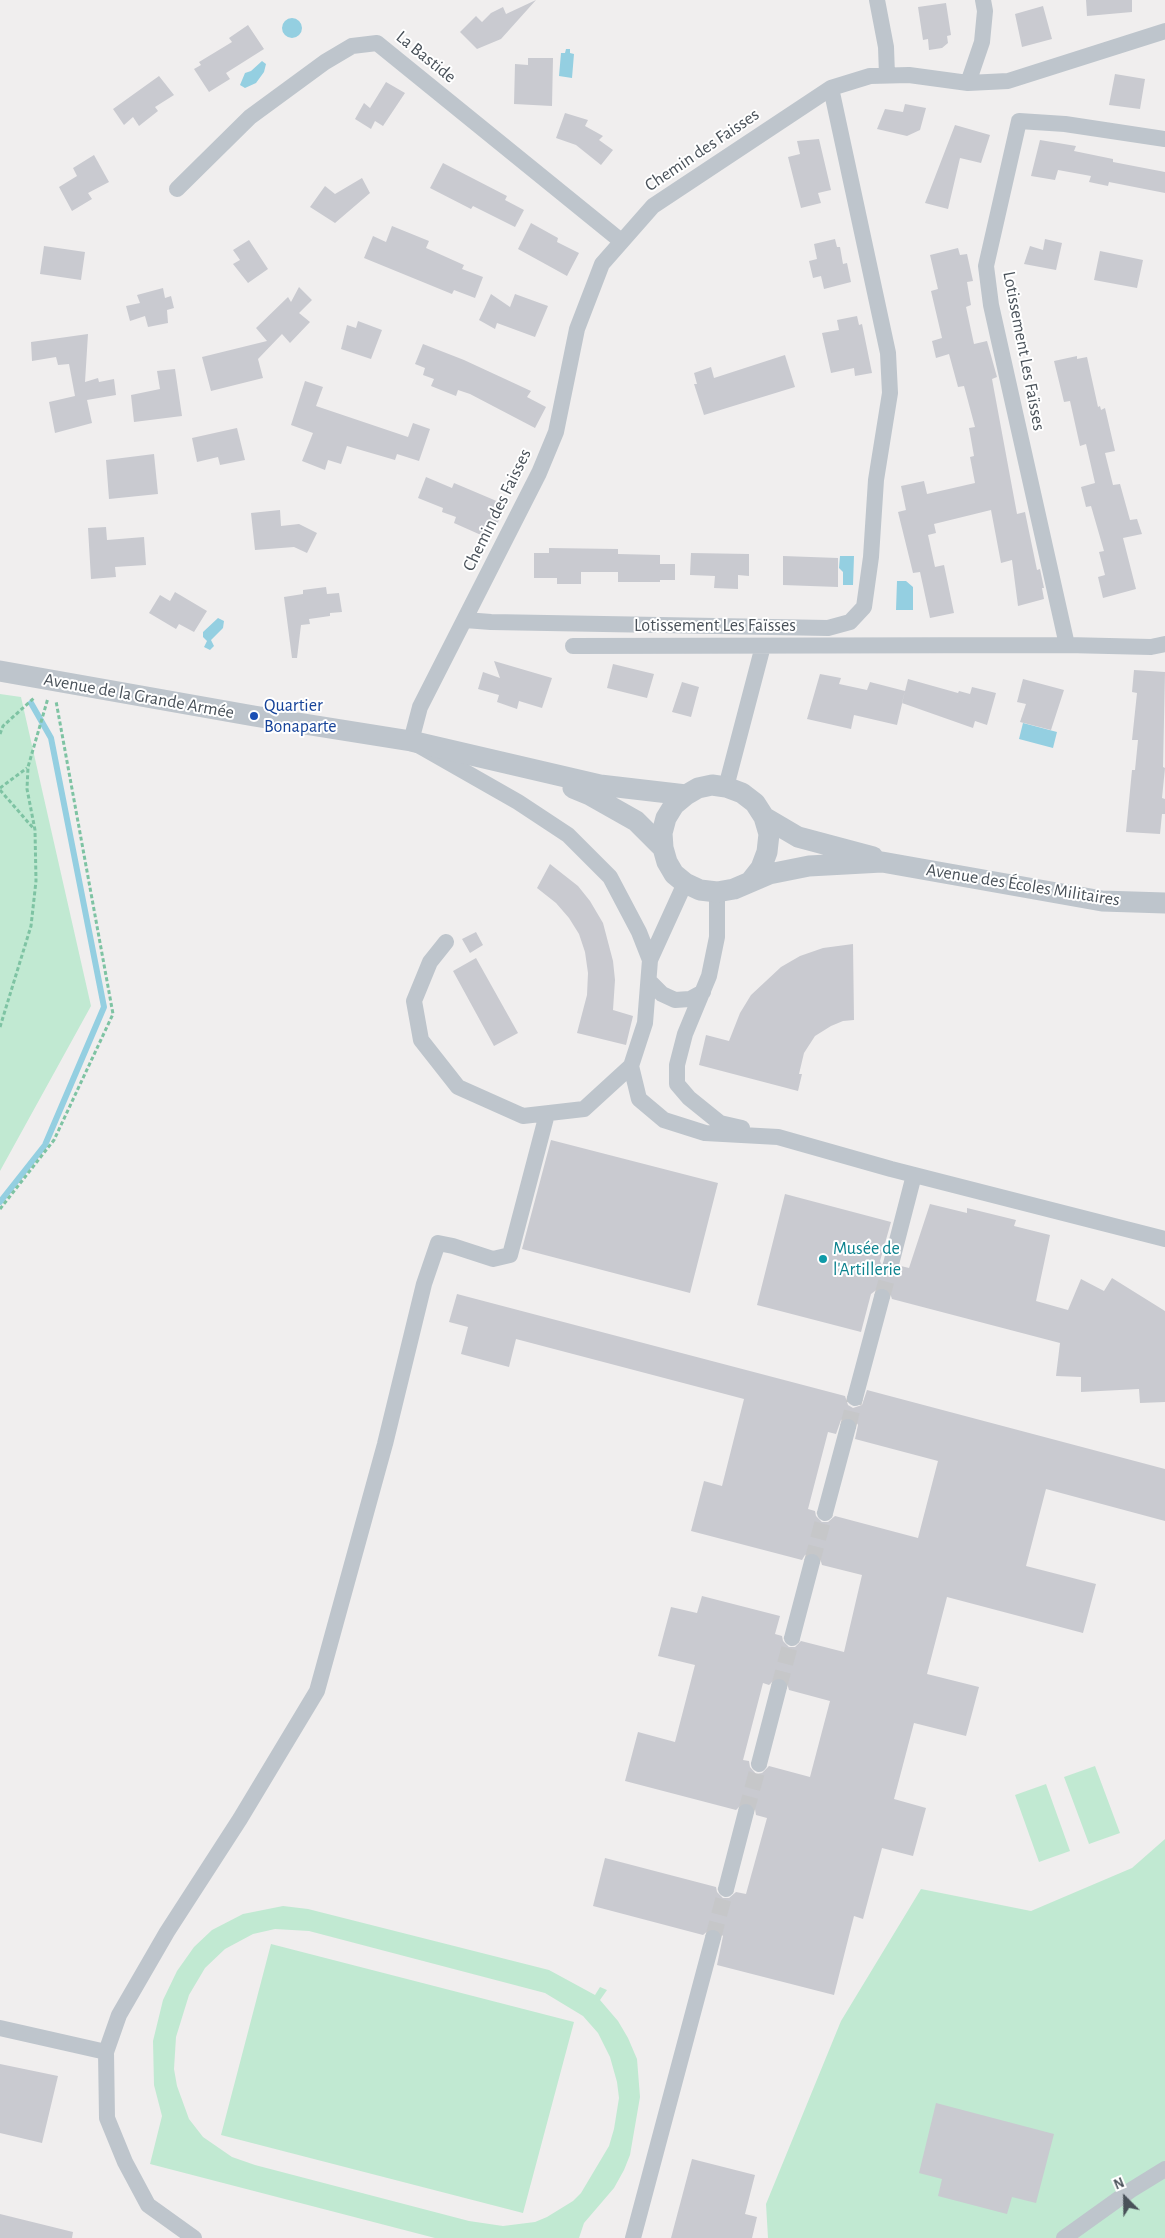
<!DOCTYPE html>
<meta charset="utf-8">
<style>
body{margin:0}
#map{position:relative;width:1165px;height:2238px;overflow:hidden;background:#f0eeee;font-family:"Alegreya Sans",sans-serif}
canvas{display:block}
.north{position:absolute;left:1100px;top:2173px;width:50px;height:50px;-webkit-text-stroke:4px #fff;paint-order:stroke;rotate:337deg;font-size:14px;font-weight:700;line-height:20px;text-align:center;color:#495159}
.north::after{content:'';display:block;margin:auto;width:18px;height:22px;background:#495159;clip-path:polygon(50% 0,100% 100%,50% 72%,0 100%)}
</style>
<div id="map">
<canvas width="1165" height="2238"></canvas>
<div class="north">N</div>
</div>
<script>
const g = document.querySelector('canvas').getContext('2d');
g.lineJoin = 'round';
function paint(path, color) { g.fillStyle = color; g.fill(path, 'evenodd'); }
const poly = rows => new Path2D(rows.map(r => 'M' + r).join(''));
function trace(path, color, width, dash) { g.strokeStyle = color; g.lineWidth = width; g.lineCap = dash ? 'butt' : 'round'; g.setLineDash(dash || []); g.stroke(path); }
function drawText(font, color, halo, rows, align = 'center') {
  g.font = font + ' "Alegreya Sans",sans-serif'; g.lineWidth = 4; g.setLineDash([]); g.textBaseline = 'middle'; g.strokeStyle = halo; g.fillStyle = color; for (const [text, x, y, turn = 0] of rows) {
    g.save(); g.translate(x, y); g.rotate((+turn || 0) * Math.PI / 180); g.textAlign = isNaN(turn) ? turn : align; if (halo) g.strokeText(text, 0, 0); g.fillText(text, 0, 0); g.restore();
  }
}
const green = poly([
 [0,694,21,697,91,1006,0,1171],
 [1095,1766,1120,1833,1089,1844,1064,1777],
 [1046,1784,1070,1851,1039,1862,1015,1795],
 [1165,1839,1165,2238,768,2238,766,2204,841,2021,921,1889,1031,1911,1132,1868],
 [283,1906,308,1909,549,1970,595,1995,600,1987,607,1990,600,2000,618,2021,628,2038,637,2059,640,2097,630,2155,624,2170,614,2188,584,2223,579,2238,435,2238,150,2164,162,2116,154,2085,153,2041,163,2000,177,1971,194,1947,212,1930,243,1914],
 [275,1929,309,1931,545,1993,583,2016,598,2033,610,2057,617,2082,619,2098,614,2129,609,2146,581,2193,573,2201,547,2217,535,2222,503,2226,469,2221,255,2165,232,2157,203,2137,189,2119,177,2086,174,2069,176,2037,189,1995,205,1968,225,1949,253,1934],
 [271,1944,574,2022,523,2213,221,2135]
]);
const water = poly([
 '282 28a10 10 0 1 1 20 0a10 10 0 1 1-20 0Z',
 [566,49,570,49,570,53,574,54,572,78,559,76,561,53,565,53],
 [262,61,266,64,264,72,256,83,245,88,240,85,245,73,251,71],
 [840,556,854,556,853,585,843,585,843,572,839,568],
 [897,581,906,581,913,587,913,610,896,610],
 [218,618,224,621,223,628,211,640,214,646,210,650,204,647,207,641,203,637,203,632],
 [1023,723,1057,732,1053,748,1019,739]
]);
const stream = poly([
 [0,1202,45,1145,104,1007,51,738,31,703]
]);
const building = poly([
 [536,0,501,39,477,49,460,32,476,16,482,22,491,13,503,7,506,14],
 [1086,0,1132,0,1132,12,1087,16],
 [946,3,951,35,947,36,948,43,942,48,929,50,928,39,923,40,918,7],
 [1043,6,1052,39,1022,47,1015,14],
 [248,25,264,49,226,73,230,79,209,92,194,69,201,65,199,62,232,42,229,38],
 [528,58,553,58,552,106,514,104,515,64,528,65],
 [1115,74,1145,79,1140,109,1109,105],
 [159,76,174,95,155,107,158,111,139,126,133,117,124,125,113,109],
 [386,82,405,93,383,126,375,121,371,129,355,119,364,103,370,108],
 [905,104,926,108,920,130,907,136,877,129,885,109,903,112],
 [565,113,588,120,585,126,603,136,599,140,613,150,601,165,576,145,556,138],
 [955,125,990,135,981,163,960,158,948,209,925,203],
 [819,139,831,190,818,193,821,203,801,208,788,157,800,154,797,141],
 [1040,140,1076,146,1074,151,1113,159,1113,162,1165,172,1165,193,1109,182,1108,186,1089,182,1091,176,1058,170,1055,180,1031,176],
 [94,155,109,182,88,193,92,199,72,211,59,187,77,176,73,168],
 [443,163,507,196,505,200,524,210,515,227,473,206,471,209,430,188],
 [362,178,370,193,335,223,310,207,325,186,335,194],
 [531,223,558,238,557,242,579,253,567,276,518,249],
 [392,226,429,241,426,248,464,265,462,269,483,277,475,298,454,290,452,294,364,258,373,236,386,242],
 [835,239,837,247,840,247,843,264,847,263,851,282,824,289,821,276,813,278,809,261,817,259,814,244],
 [1045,239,1062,243,1056,270,1024,264,1030,246,1043,250],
 [249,240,268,269,248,283,233,264,240,260,233,250],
 [44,246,85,252,81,280,40,274],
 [958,248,960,255,967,254,973,281,967,282,971,305,966,307,974,344,987,341,997,377,992,379,1017,514,1025,512,1037,570,1040,569,1044,588,1042,588,1044,599,1018,606,1012,560,1001,563,991,510,934,524,936,533,928,535,935,567,944,565,954,613,930,618,920,572,913,573,898,512,906,510,901,486,924,481,927,494,975,483,970,457,974,456,969,428,975,427,964,386,958,387,949,354,936,358,932,341,942,338,931,291,938,289,930,255],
 [1100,251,1143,260,1137,288,1094,280],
 [299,287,312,300,299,313,310,322,290,343,282,334,258,359,263,378,211,391,202,357,267,341,256,328,288,297,291,302],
 [163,288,165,298,171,296,174,308,167,310,168,323,148,327,145,316,130,321,126,306,140,303,137,295],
 [491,294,510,307,515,294,548,306,535,337,497,323,495,329,479,320],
 [857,316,859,325,862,324,872,373,855,376,854,368,831,373,822,333,839,330,837,320],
 [358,321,382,330,371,359,341,349,347,325,356,328],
 [88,334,85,382,98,378,99,382,114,379,116,395,87,400,92,423,55,433,49,402,75,396,69,364,58,365,56,357,32,361,31,342],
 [423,344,464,360,531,391,527,397,546,407,535,428,470,394,458,390,456,396,431,386,434,379,423,375,425,368,415,364],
 [785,355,795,387,704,415,694,384,697,384,694,373,711,367,714,378],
 [1077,356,1077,359,1087,357,1098,407,1100,406,1101,410,1105,408,1115,451,1105,453,1113,485,1120,484,1130,520,1137,519,1142,534,1123,538,1136,589,1103,598,1098,577,1105,575,1099,552,1104,551,1091,506,1086,507,1081,487,1095,483,1086,444,1080,446,1070,401,1064,402,1054,361],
 [175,369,182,416,134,422,131,395,160,389,157,371],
 [305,381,323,387,316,406,408,437,413,423,430,429,419,461,397,454,395,460,347,446,341,464,328,460,325,470,302,461,313,433,291,425],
 [237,428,245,460,220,465,218,457,197,462,192,438],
 [154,454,158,494,109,499,106,460],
 [426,477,452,488,454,483,506,505,490,539,454,523,456,517,442,512,443,508,418,498],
 [280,510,281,526,299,524,317,533,307,553,294,547,255,550,251,513],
 [106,527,107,540,144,537,146,565,115,567,116,577,91,579,88,528],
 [549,548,618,549,618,554,660,555,660,564,675,564,675,580,660,580,660,582,618,582,618,572,581,572,581,584,557,584,557,578,534,578,534,553,549,553],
 [691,553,749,554,749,576,738,575,738,589,714,588,715,576,690,575],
 [783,556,838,558,838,587,783,585],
 [326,587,327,594,339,593,342,612,330,613,330,616,309,619,310,624,301,625,297,658,292,658,284,597,303,594,303,590],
 [175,592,207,611,194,632,179,624,176,629,149,613,160,595,170,601],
 [494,661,552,678,542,708,519,701,517,709,497,702,499,695,478,689,483,672,500,678],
 [613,664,654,674,647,698,607,688],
 [1134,670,1165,672,1163,767,1165,768,1162,798,1165,799,1165,814,1162,814,1160,834,1126,832,1132,770,1135,770,1138,740,1132,740,1137,693,1132,692],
 [820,674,841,678,839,684,867,690,870,682,905,691,897,725,854,715,851,729,807,719],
 [908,679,958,693,959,691,970,694,972,687,996,693,987,725,975,721,973,728,902,703],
 [1023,679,1064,690,1051,730,1020,722,1026,704,1017,702],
 [682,682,699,687,691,717,672,712],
 [550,864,578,886,590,901,603,923,613,961,615,980,613,1010,633,1016,626,1045,577,1033,587,995,588,973,585,952,579,934,569,918,556,903,537,888],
 [476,932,483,945,470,953,462,939],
 [853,944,854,1020,843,1021,831,1026,815,1036,804,1053,799,1074,802,1074,798,1091,699,1065,706,1035,729,1041,740,1013,751,995,781,967,800,956,823,948],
 [476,958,518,1033,494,1046,453,971],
 [551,1140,718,1183,690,1293,522,1249],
 [785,1194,891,1222,880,1261,884,1271,889,1274,898,1271,901,1266,909,1268,930,1204,967,1213,967,1208,1016,1220,1014,1226,1050,1235,1036,1301,1068,1310,1081,1279,1104,1291,1112,1278,1165,1311,1165,1402,1140,1403,1139,1389,1081,1392,1081,1377,1056,1376,1060,1343,892,1299,889,1290,884,1287,879,1288,871,1294,861,1332,757,1305],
 [457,1294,845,1396,848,1405,853,1408,862,1405,867,1390,1165,1469,1165,1521,1046,1489,1026,1566,1096,1584,1083,1633,947,1597,927,1674,979,1687,966,1736,914,1723,894,1799,926,1808,913,1856,882,1848,863,1919,854,1916,834,1995,717,1965,723,1936,716,1929,710,1929,703,1935,593,1906,605,1858,716,1887,717,1892,723,1898,729,1898,736,1892,746,1894,767,1818,756,1815,755,1809,749,1802,743,1803,736,1810,625,1781,638,1732,675,1742,695,1665,658,1656,671,1607,697,1613,702,1596,780,1616,775,1634,782,1636,783,1641,789,1647,795,1647,801,1641,844,1652,862,1575,822,1565,819,1555,814,1552,805,1555,802,1560,691,1531,704,1481,722,1486,744,1399,516,1339,509,1367,461,1354,468,1327,449,1322],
 [850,1417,855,1420,858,1425,855,1439,938,1461,918,1538,835,1516,828,1522,822,1522,816,1516,815,1511,808,1509,828,1432,836,1434,841,1420],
 [776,1678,786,1680,789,1690,830,1701,810,1777,769,1766,762,1773,756,1774,750,1767,749,1761,743,1760,763,1683,769,1685],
 [0,2064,58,2076,42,2143,0,2133],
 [936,2103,1054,2134,1036,2203,1012,2197,1007,2214,938,2196,942,2179,919,2173],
 [692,2159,755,2175,745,2214,757,2217,752,2238,671,2238],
 [0,2214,73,2232,72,2238,0,2238]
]);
const minorTunnel = poly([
 [882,1297,891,1264],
 [848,1427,855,1398],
 [812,1562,825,1513],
 [779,1687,792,1638],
 [746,1812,759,1764],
 [713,1938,726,1889]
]);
const path = poly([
 [0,734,3,726,34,698],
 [0,788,27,768],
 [0,790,34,829],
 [0,1027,31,926,36,881,35,830,27,789,28,767,48,698],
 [0,1209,54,1140,113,1014,56,701]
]);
const minor = poly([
 [877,0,886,47,887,75],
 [968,83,982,42,985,11,983,0],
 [177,189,250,117,325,62,352,46,377,43,621,241],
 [465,620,491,622,828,628,850,622,864,607,871,557,876,480,890,393,888,353,831,88],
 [1067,645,991,305,986,266,1019,121,1065,124,1165,139],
 [573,646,1067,645,1151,647,1165,644],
 [726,787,763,646],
 [717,892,717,937,709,976,685,1034,677,1065,677,1084,689,1098,720,1123,742,1128],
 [446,942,430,962,414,1001,421,1040,458,1087,523,1116,584,1109,631,1066,645,1023,650,960,685,883],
 [650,960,639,932,610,877,568,835,518,802,411,741,420,707,539,473,556,432,577,329,602,264,653,206,831,88,870,76,909,75,968,83,1008,81,1165,31],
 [649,981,662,994,675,1000,690,999,703,992],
 [631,1066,639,1099,664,1120,705,1133,778,1137,891,1169,1165,1239],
 [891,1264,914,1175],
 [855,1398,882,1297],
 [825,1513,848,1427],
 [792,1638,812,1562],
 [759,1764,779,1687],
 [726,1889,746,1812],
 [0,2028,106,2052,107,2118,125,2162,148,2205,194,2238],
 [106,2052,119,2015,167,1932,240,1819,317,1691,385,1444,424,1284,438,1243,453,1246,493,1259,510,1255,547,1114],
 [633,2238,713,1938],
 [1064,2238,1131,2190,1165,2169]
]);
const tertiary = poly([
 [0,671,254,716,411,741,600,785,686,795],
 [573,788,590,795,636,821,663,848],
 [764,817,798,837,873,857],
 [750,882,761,868,767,852,769,834,764,817,755,803,742,793,726,787,712,785,698,788,686,795,674,805,666,818,662,833,663,848,667,862,674,874,685,883,700,890,717,892,734,889,769,874,809,866,882,862,1102,901,1165,903]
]);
const markers = [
 [254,716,5,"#1a4fb4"],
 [823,1259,5,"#0f9aa8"]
];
const streetNames = [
 ["La Bastide",426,57,39],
 ["Chemin des Faisses",702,150,-34],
 ["Lotissement Les Faïsses",1024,351,79],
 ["Chemin des Faisses",497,510,-64],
 ["Lotissement Les Faïsses",715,626],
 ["Avenue de la Grande Armée",139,696,10],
 ["Avenue des Écoles Militaires",1023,885,9]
];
const transitNames = [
 ["Quartier",264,706],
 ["Bonaparte",264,727]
];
const cultureNames = [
 ["Musée de",833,1249],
 ["l'Artillerie",833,1270]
];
paint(green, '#c1e9d2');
paint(water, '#94cfe1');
trace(stream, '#94cfe1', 6);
paint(building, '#c9cad0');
trace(minorTunnel, '#c6c7c9', 16, [16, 8]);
trace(path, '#7ec3a3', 3, [4, 2.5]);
trace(minor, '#bec5cc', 16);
trace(tertiary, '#bec5cc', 21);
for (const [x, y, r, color] of markers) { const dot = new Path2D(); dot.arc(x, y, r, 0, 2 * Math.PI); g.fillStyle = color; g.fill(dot); trace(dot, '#fff', 2); }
drawText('18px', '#495159', '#fff', streetNames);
drawText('18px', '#164399', '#fff', transitNames, 'left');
drawText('18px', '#0d838f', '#fff', cultureNames, 'left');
</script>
